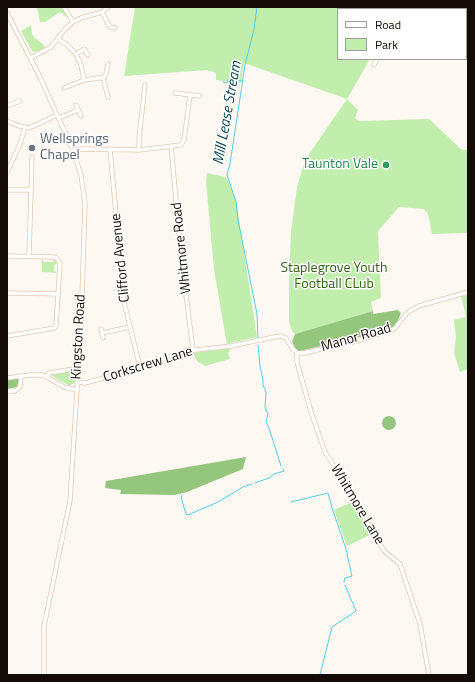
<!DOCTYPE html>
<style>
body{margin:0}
#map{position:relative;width:475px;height:682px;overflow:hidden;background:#fef8f3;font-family:"Titillium Web",sans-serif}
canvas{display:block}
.frame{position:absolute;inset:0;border:8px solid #140b04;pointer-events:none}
.legend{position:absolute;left:337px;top:8px;width:130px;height:52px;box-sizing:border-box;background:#fff;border:1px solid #a19d9b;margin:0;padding:5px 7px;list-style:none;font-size:12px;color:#140b04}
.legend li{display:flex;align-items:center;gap:8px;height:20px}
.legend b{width:20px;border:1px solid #a19d9b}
</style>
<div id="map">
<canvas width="475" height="682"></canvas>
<div class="frame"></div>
<ul class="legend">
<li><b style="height:5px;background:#fff"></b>Road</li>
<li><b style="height:11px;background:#c1eead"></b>Park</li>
</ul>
</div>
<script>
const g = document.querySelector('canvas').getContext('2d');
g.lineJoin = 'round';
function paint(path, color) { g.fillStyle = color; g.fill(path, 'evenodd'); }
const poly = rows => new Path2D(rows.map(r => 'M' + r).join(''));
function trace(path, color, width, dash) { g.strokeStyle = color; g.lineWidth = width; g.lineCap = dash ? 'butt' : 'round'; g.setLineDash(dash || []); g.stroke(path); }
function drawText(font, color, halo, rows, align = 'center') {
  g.font = font + ' "Titillium Web",sans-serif'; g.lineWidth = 3; g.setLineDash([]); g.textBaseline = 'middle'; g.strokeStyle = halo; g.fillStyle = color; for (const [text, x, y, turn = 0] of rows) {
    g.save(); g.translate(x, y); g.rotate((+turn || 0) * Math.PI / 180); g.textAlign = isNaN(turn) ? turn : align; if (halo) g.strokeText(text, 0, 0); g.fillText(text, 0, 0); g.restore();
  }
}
const green = poly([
 [37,7,62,7,68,16,67,17,60,12,45,22,40,22],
 [135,7,347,7,354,9,338,9,338,59,370,59,347,99,358,110,355,118,357,120,360,121,429,119,462,150,468,150,468,233,432,234,428,214,424,209,399,207,378,231,381,298,371,302,373,311,295,334,292,331,289,322,289,284,291,232,297,187,305,160,347,99,244,63,241,83,216,80,216,73,207,70,124,76],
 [31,25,32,34,35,38,43,44,45,48,35,52,32,51,21,31],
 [207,173,226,177,236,200,257,337,230,343,227,345,214,269,206,182],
 [42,259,44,262,53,262,54,259,56,261,57,264,55,264,54,271,57,273,42,272],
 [468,295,468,369,460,372,454,353,456,337,454,320,466,317,461,296],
 [231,348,228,354,230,359,205,366,198,362,192,353],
 [76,371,75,382,70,386,52,376,53,373],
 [352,502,372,534,347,546,334,510]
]);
const forest = poly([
 [398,310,401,313,396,325,393,327,377,333,300,351,297,351,292,342,295,334,373,311,373,314],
 [20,378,17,387,7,389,7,380],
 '382 423a7 7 0 1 1 14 0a7 7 0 1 1-14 0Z',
 [246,457,243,469,187,492,174,495,120,494,121,490,105,488,106,481]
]);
const stream = poly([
 [257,7,254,29,245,65,230,164,227,175,236,202,238,220,257,314,258,338],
 [223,82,227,83,228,80,243,81],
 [258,345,260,366,263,380,263,385,266,392,265,407,268,414,266,422,269,428,281,466],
 [255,483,269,478,274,474,284,471,283,469],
 [182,495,181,497,186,514,188,515,218,502,243,487,252,484],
 [291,502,328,493,333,511,346,549,352,576,345,578,344,582],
 [320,675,332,627,356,611,345,585]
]);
const minor = poly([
 [64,7,73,22],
 [108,7,102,12,110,27,115,28],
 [402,9,404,7],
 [7,13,40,77,73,150,81,175,85,204,81,326,70,501,44,626,44,675],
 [466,33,468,33],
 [58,39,67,45,76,54,81,65,84,80],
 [76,54,84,49,88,55],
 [30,58,51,47,65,29,73,22,81,18,102,12],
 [374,65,377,59],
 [103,78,106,74,108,64],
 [64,88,84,80,98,78,103,78,108,97],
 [175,93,200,96],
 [76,105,81,116],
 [7,106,20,101],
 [59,118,78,110],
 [7,121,19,126,29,128,57,115],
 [171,146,181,255,193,350],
 [110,149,124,302,140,367],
 [73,150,84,149,139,150,181,145,184,140,190,95],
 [139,150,139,138,145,85],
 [7,172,20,144,25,128],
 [7,190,31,190,29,256],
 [31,190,32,157],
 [7,256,53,257,57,258,60,263,56,326,55,328,7,336],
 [7,293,58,294],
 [101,329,103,338],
 [102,333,130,327],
 [297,353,297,362,311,412,325,452,344,481,384,551,400,564,420,624,429,675],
 [47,377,49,373,73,369],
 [7,378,30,375,43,375,64,387,76,390],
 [77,382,85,383,108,377,187,351,231,346,274,337,281,336,286,338,292,348,297,353,304,353,360,340,394,329,408,312,419,306,468,292],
 [7,391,15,391,20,387,21,376]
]);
const markers = [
 [32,148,4,"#6b7280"],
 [386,165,4,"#2e9e5b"]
];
const worshipNames = [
 ["Wellsprings",40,140],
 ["Chapel",40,156]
];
const leisureNames = [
 ["Taunton Vale",378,165]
];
const streetNames = [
 ["Whitmore Road",182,248,-96],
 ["Clifford Avenue",121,258,-96],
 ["Kingston Road",79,337,-87],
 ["Manor Road",356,338,-16],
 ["Corkscrew Lane",148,365,-17],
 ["Whitmore Lane",357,505,59]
];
const parkNames = [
 ["Staplegrove Youth",334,269],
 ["Football CLub",334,285]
];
const waterNames = [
 ["Mill Lease Stream",228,113,-80]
];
paint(green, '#c1eead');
paint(forest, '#95c67e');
trace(stream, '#53cee2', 1);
trace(minor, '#e3c9b1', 5);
trace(minor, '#fff', 3.5);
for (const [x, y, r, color] of markers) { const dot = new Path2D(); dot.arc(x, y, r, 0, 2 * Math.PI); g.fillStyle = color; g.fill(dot); trace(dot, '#fff', 1.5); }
drawText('14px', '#5b616d', '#fff', worshipNames, 'left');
drawText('14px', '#27864d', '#fff', leisureNames, 'right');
drawText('14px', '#140b04', '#fff', streetNames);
drawText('14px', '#346119', '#fff', parkNames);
drawText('italic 15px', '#033e47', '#fff', waterNames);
</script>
